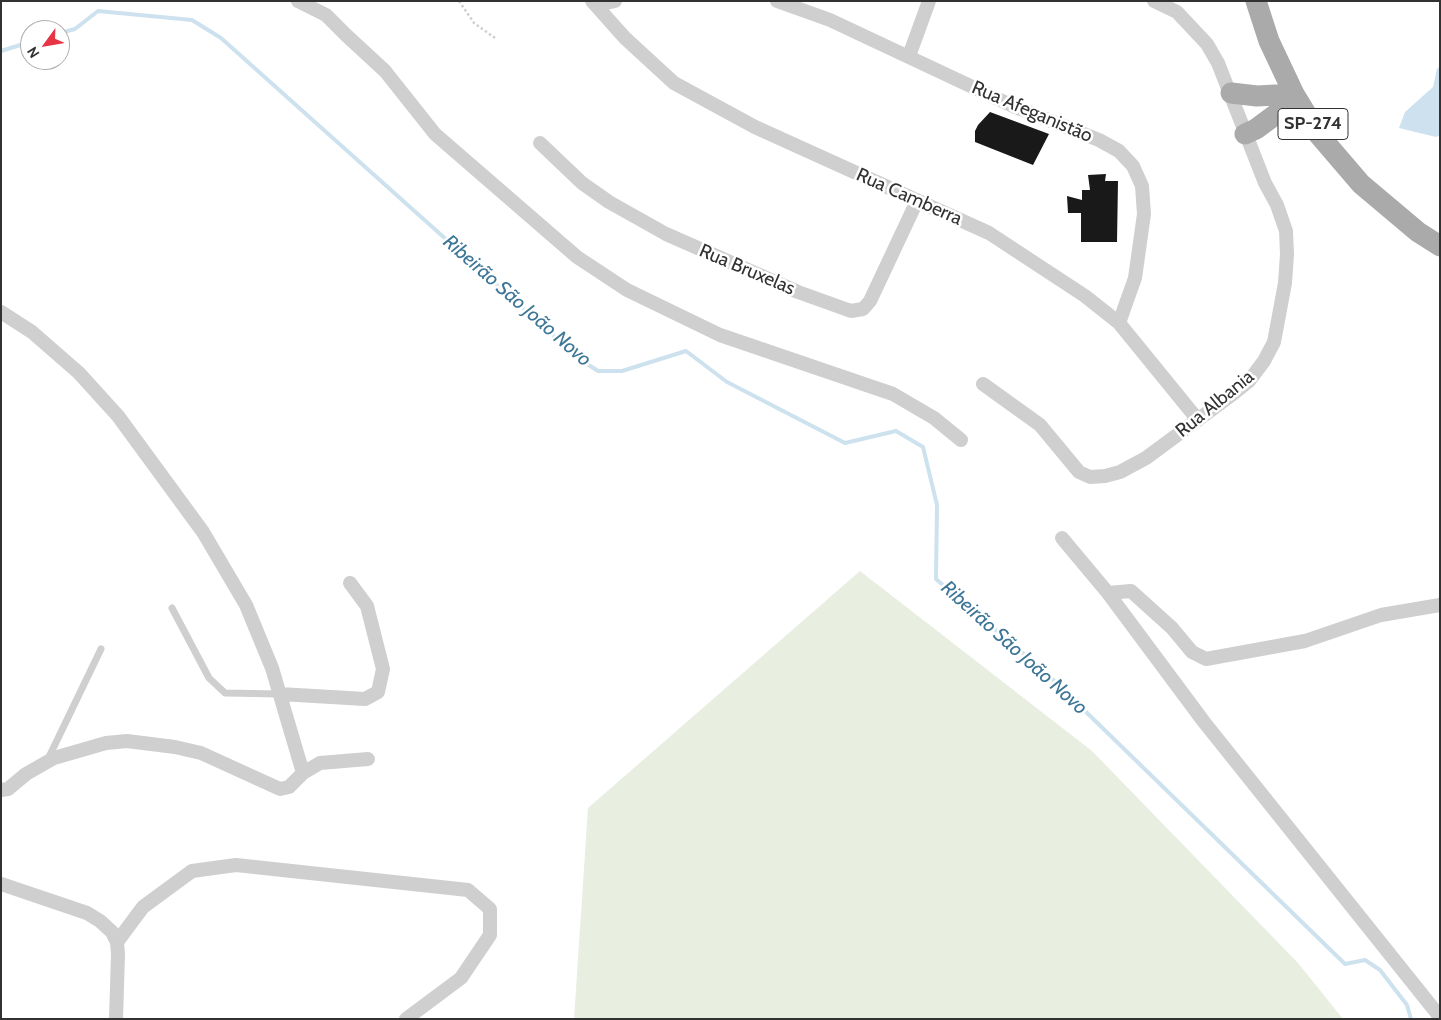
<!DOCTYPE html>
<meta charset="utf-8">
<style>
body{margin:0}
#map{position:relative;width:1441px;height:1020px;overflow:hidden;background:#fff;font-family:Cabin,sans-serif}
canvas{display:block}
.frame{position:absolute;inset:0;border:2px solid #323232;pointer-events:none}
.north{position:absolute;left:20px;top:20px;width:50px;height:50px;box-sizing:border-box;background:#fff;border:1px solid #adadad;border-radius:50%;rotate:238deg;font-size:14px;font-weight:700;line-height:20px;text-align:center;color:#323232}
.north::after{content:'';display:block;margin:auto;width:18px;height:22px;background:#e83545;clip-path:polygon(50% 0,100% 100%,50% 72%,0 100%)}
</style>
<div id="map">
<canvas width="1441" height="1020"></canvas>
<div class="frame"></div>
<div class="north">N</div>
</div>
<script>
const g = document.querySelector('canvas').getContext('2d');
g.lineJoin = 'round';
function paint(path, color) { g.fillStyle = color; g.fill(path, 'evenodd'); }
const poly = rows => new Path2D(rows.map(r => 'M' + r).join(''));
function trace(path, color, width, dash) { g.strokeStyle = color; g.lineWidth = width; g.lineCap = dash ? 'butt' : 'round'; g.setLineDash(dash || []); g.stroke(path); }
function drawText(font, color, halo, rows, align = 'center') {
  g.font = font + ' Cabin,sans-serif'; g.lineWidth = 5; g.setLineDash([]); g.textBaseline = 'middle'; g.strokeStyle = halo; g.fillStyle = color; for (const [text, x, y, turn = 0] of rows) {
    g.save(); g.translate(x, y); g.rotate((+turn || 0) * Math.PI / 180); g.textAlign = isNaN(turn) ? turn : align; if (halo) g.strokeText(text, 0, 0); g.fillText(text, 0, 0); g.restore();
  }
}
const green = poly([
 [860,571,1092,751,1298,963,1343,1019,574,1019,588,808]
]);
const water = poly([
 [1440,66,1440,135,1436,137,1399,128,1405,112,1433,87,1437,69]
]);
const stream = poly([
 [60,33,75,29,98,11,192,20,221,38,581,360,598,371,622,371,686,351,727,382,845,443,896,431,923,447,937,505,936,579,1046,673,1345,964,1365,960,1380,970,1407,1005,1411,1019],
 [1,51,30,42]
]);
const building = poly([
 [990,112,1049,134,1033,165,975,142,975,131,978,125],
 [1106,174,1105,181,1118,181,1117,242,1081,242,1081,213,1068,213,1067,196,1082,200,1082,190,1090,190,1088,175]
]);
const path = poly([
 [459,1,474,23,495,38]
]);
const service = poly([
 [172,608,209,678,225,693,280,694],
 [48,759,101,649]
]);
const minor = poly([
 [298,1,326,15,346,35,385,71,435,134,577,257,627,290,720,335,893,394,934,418,961,440],
 [592,1,625,38,674,83,755,127,989,233,1085,296,1119,323,1198,420],
 [777,1,830,20,1013,106,1099,140,1119,151,1133,166,1142,186,1144,214,1135,278,1119,323],
 [597,5,615,1],
 [909,56,929,1],
 [540,143,582,183,609,202,666,234,798,292,851,311,863,309,870,301,917,201],
 [1,312,32,332,79,373,118,416,203,532,246,605,272,668,303,773],
 [983,384,1040,425,1079,472,1090,477,1105,476,1120,472,1146,458,1234,393,1249,381,1264,361,1274,342,1285,283,1287,254,1286,231,1277,205,1265,183,1218,63,1207,44,1177,12,1154,1],
 [1062,538,1108,593,1204,722,1440,1017],
 [1108,593,1131,591,1172,628,1192,652,1206,659,1305,641,1381,615,1440,605],
 [280,694,365,699,378,692,383,669,367,606,350,583],
 [1,790,8,789,26,774,54,758,106,743,127,741,175,747,201,753,280,789,289,787,303,773,320,763,368,759],
 [1,884,87,913,100,921,112,932,117,942,118,954,116,1019],
 [117,942,143,907,192,871,236,865,468,890,490,909,490,935,461,978,406,1019]
]);
const primary = poly([
 [1256,1,1269,41,1294,94,1319,135,1361,184,1418,232,1440,246],
 [1231,93,1257,96,1294,94],
 [1245,134,1256,129,1279,112,1294,94]
]);
const shields = [
 [1313,124,70]
];
const shieldNames = [
 ["SP-274",1313,124]
];
const streetNames = [
 ["Rua Afeganistão",1032,112,23],
 ["Rua Camberra",909,197,24],
 ["Rua Bruxelas",747,270,23],
 ["Rua Albania",1215,404,-39]
];
const waterNames = [
 ["Ribeirão São João Novo",517,301,41],
 ["Ribeirão São João Novo",1014,648,42]
];
paint(green, '#e8eee0');
paint(water, '#cde2ee');
trace(stream, '#cde2ee', 4);
paint(building, '#191919');
trace(path, '#cfcfcf', 2.5, [2.5, 2.5]);
trace(service, '#cfcfcf', 7);
trace(minor, '#cfcfcf', 14);
trace(primary, '#aaa', 21);
for (const [x, y, w] of shields) { const box = new Path2D(); box.roundRect(x - w / 2, y - 15.5, w, 31, 4); g.fillStyle = '#fff'; g.fill(box); trace(box, '#323232', 1); }
drawText('bold 18px', '#323232', null, shieldNames);
drawText('19px', '#323232', '#fff', streetNames);
drawText('italic 20px', '#3d7697', '#fff', waterNames);
</script>
